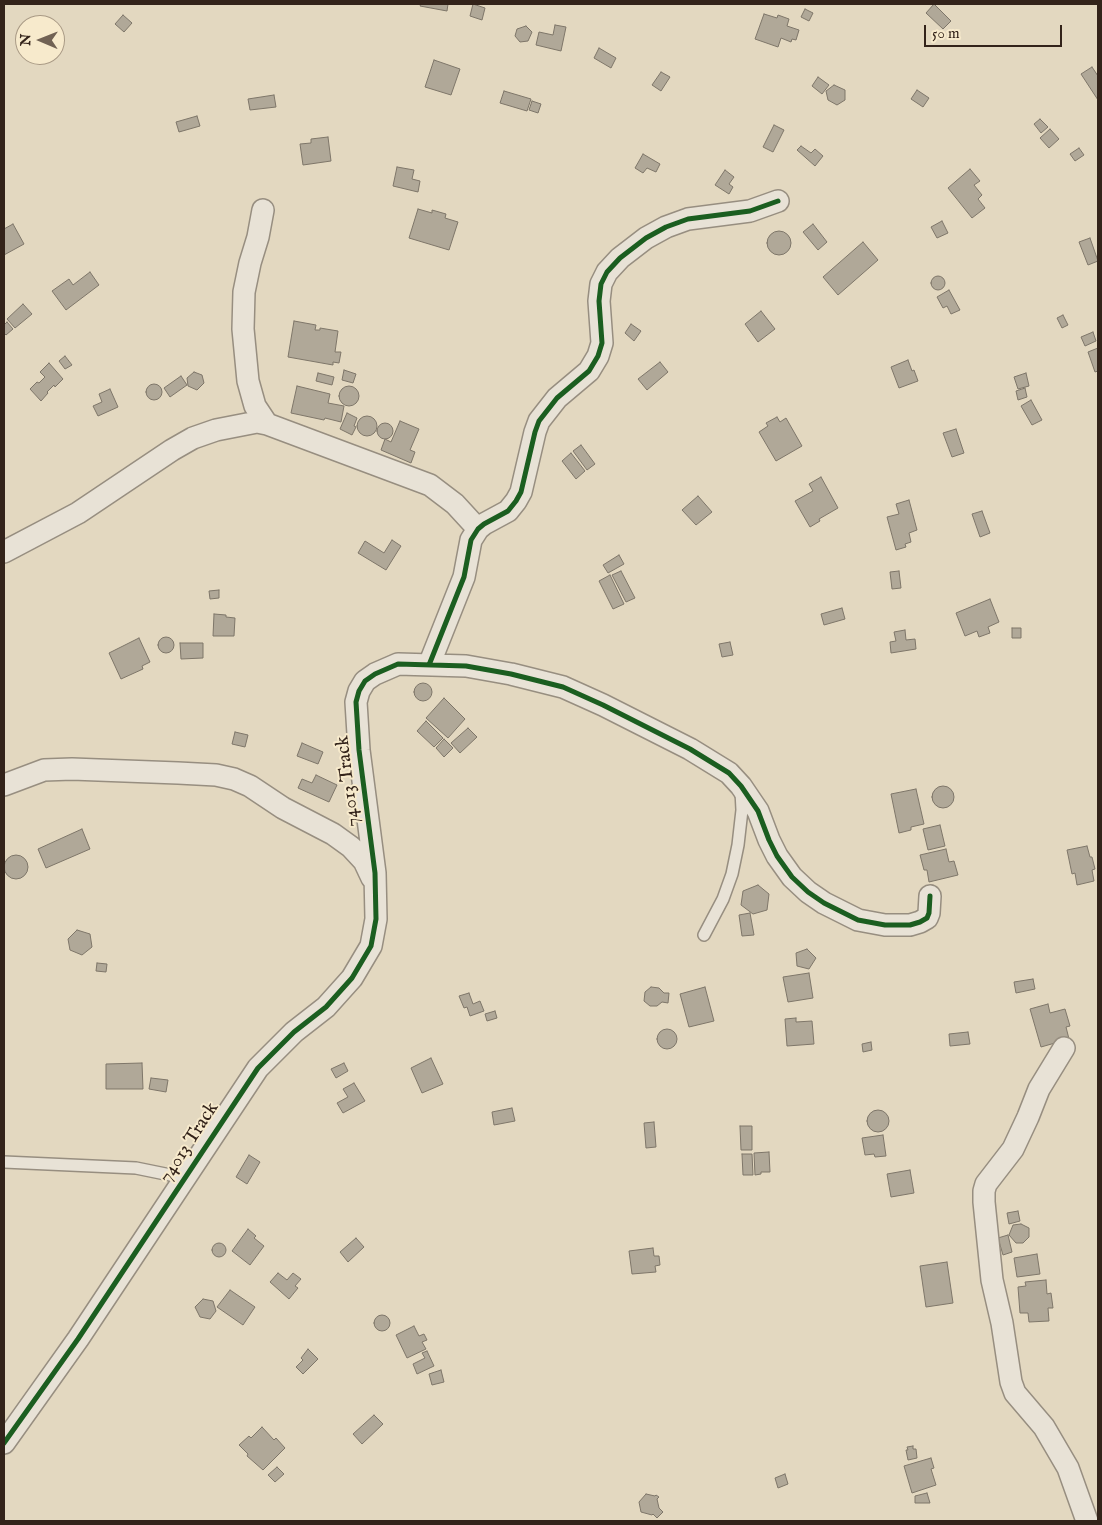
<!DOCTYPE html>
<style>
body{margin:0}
#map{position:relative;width:1102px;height:1525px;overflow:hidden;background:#e3d8c0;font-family:"IM FELL English",serif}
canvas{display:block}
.frame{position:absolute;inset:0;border:5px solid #33231a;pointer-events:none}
.north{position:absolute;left:15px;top:15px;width:50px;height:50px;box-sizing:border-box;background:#f7eacc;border:1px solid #a99a85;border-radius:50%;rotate:271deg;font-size:14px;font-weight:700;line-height:20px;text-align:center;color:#33231a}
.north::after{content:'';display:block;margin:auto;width:18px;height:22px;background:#716254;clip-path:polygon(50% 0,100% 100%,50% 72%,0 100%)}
.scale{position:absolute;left:924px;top:25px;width:138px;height:22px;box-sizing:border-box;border:2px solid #33231a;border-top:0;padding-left:6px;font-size:15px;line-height:18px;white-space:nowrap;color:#33231a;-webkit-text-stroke:4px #f7eacc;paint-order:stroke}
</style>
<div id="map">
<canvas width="1102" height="1525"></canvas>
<div class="frame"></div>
<div class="north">N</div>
<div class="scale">50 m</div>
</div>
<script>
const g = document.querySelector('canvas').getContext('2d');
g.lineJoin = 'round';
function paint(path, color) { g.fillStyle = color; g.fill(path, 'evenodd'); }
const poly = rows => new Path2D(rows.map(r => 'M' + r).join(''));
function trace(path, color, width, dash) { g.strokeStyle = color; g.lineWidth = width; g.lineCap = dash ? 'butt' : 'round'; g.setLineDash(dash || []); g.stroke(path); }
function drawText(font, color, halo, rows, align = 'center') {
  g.font = font + ' "IM FELL English",serif'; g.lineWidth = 4; g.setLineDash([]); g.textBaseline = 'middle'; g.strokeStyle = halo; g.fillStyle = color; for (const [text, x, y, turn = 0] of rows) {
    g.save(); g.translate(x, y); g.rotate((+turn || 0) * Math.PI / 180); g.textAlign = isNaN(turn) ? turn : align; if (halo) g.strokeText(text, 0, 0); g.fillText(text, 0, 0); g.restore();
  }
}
const building = poly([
 [421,4,448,4,447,11,420,6,421,4],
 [473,4,485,8,482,20,470,16,473,4],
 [934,4,951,21,943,29,926,13,934,4],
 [805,9,813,13,809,21,801,17,805,9],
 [764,14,777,18,778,15,789,19,787,26,799,30,796,40,792,39,791,42,781,38,778,47,755,39,764,14],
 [123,15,132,23,124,32,115,24,123,15],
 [555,25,566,27,561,51,536,45,539,32,553,35,555,25],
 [526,26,532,32,528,41,520,42,515,36,517,29,526,26],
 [599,48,616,58,611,68,594,58,599,48],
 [434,60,460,69,451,95,425,87,434,60],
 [1092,67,1098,76,1098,100,1081,74,1092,67],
 [661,72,670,77,661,91,652,85,661,72],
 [818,77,829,85,822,94,812,86,818,77],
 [834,85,845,90,845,100,837,105,828,100,826,91,834,85],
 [917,90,929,98,923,107,911,99,917,90],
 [504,91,531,99,527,111,500,103,504,91],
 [274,95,276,107,250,110,248,99,274,95],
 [532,101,541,104,538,113,529,110,532,101],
 [197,116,200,126,179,132,176,122,197,116],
 [1040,119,1048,127,1041,133,1034,124,1040,119],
 [774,125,784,130,773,152,763,147,774,125],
 [1050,129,1059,139,1049,148,1040,138,1050,129],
 [328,137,331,161,303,165,300,144,311,143,311,139,328,137],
 [801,146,811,153,815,149,823,156,815,166,797,150,801,146],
 [1079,148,1084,155,1075,161,1070,154,1079,148],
 [643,154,660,164,656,172,647,168,643,173,635,168,643,154],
 [397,167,414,170,412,179,420,181,418,192,393,186,397,167],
 [970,169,980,181,974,185,982,195,978,199,985,208,972,218,948,188,970,169],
 [725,170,734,177,729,184,733,187,729,194,715,185,725,170],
 [418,209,432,213,432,210,446,214,445,218,458,222,449,250,409,238,418,209],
 [942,221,948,233,937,238,931,227,942,221],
 [13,224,24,244,4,255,4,229,13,224],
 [813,224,827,242,818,250,803,232,813,224],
 '767 243a12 12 0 1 1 24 0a12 12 0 1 1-24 0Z',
 [1090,238,1098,261,1088,265,1079,242,1090,238],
 [863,242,878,260,838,295,823,277,863,242],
 [90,272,99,285,66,310,52,291,69,279,73,285,90,272],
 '931 283a7 7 0 1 1 14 0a7 7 0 1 1-14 0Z',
 [949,290,960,310,951,314,947,306,943,308,937,297,949,290],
 [23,304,32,314,15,328,7,319,23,304],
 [761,311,775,329,758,342,745,324,761,311],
 [1063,315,1068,325,1062,328,1057,318,1063,315],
 [294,321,316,325,315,330,320,330,320,328,338,331,335,352,341,352,339,363,333,362,333,365,288,357,294,321],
 [7,322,13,329,6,335,4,333,4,325,7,322],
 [631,324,641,331,634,341,625,333,631,324],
 [1093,332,1096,341,1085,346,1081,337,1093,332],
 [1098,348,1098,371,1095,372,1088,352,1098,348],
 [65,356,72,365,65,369,59,361,65,356],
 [908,360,912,371,914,370,918,381,899,388,891,367,908,360],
 [660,362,668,372,647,390,638,379,660,362],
 [49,363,63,379,55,387,54,385,47,392,48,393,41,401,30,389,37,382,39,383,45,377,40,372,49,363],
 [344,370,356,374,353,383,342,380,344,370],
 [194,372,202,375,204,383,197,390,188,386,187,378,194,372],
 [318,373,334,377,332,385,316,381,318,373],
 [1026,373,1029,386,1018,389,1014,377,1026,373],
 [181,376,187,385,170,397,164,388,181,376],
 '146 392a8 8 0 1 1 16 0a8 8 0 1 1-16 0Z',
 [297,386,330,394,328,403,344,406,341,422,325,418,324,420,291,413,297,386],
 '339 396a10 10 0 1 1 20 0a10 10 0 1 1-20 0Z',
 [1025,388,1027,397,1018,400,1016,391,1025,388],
 [110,389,118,407,98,416,93,406,102,402,99,394,110,389],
 [1031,400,1042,420,1032,425,1021,406,1031,400],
 [347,413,357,418,354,426,356,427,352,435,340,429,347,413],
 '357 426a10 10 0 1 1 20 0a10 10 0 1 1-20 0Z',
 [777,417,780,422,786,418,802,446,776,461,759,432,768,426,766,423,777,417],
 [400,421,419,429,410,450,415,452,411,463,381,450,385,439,391,442,400,421],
 '377 431a8 8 0 1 1 16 0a8 8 0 1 1-16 0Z',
 [956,429,964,453,952,457,943,433,956,429],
 [581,445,595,464,587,470,573,451,581,445],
 [571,453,585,471,576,479,562,461,571,453],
 [821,477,838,508,819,519,820,521,810,527,795,501,813,491,809,484,821,477],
 [698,496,712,512,696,525,682,510,698,496],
 [909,500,917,530,909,533,911,542,905,544,906,547,896,550,887,517,899,514,896,504,909,500],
 [982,511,990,533,980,537,972,514,982,511],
 [392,540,401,546,386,570,358,553,365,541,384,553,392,540],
 [619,555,624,564,608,573,603,565,619,555],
 [621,571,635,598,626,602,612,575,621,571],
 [899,571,901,588,892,589,890,572,899,571],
 [610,575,624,604,613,609,599,581,610,575],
 [219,590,219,598,210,599,209,591,219,590],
 [990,599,999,622,988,627,990,633,979,637,977,631,965,636,956,613,990,599],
 [842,608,845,619,824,625,821,614,842,608],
 [214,614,226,615,226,617,235,618,234,636,213,636,214,614],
 [1012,628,1021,628,1021,638,1012,638,1012,628],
 [905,630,906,640,915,639,916,649,891,653,890,642,896,641,894,632,905,630],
 '158 645a8 8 0 1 1 16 0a8 8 0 1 1-16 0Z',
 [139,638,150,662,142,666,143,669,121,679,109,653,139,638],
 [730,642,733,655,722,657,719,644,730,642],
 [180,643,203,643,203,658,181,659,180,643],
 '414 692a9 9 0 1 1 18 0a9 9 0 1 1-18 0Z',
 [444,698,465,719,448,738,426,718,444,698],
 [426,721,443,738,434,747,417,731,426,721],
 [468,728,477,737,460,753,451,743,468,728],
 [235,732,248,735,245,747,232,744,235,732],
 [444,739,453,748,444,757,436,748,444,739],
 [302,743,323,752,318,764,297,756,302,743],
 [316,775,337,785,329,802,298,788,302,779,312,783,316,775],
 '932 797a11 11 0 1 1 22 0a11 11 0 1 1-22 0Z',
 [916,789,924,824,911,827,911,830,899,833,891,794,916,789],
 [940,825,945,846,928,850,923,829,940,825],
 [82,829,90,849,46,868,38,849,82,829],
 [1087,846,1090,857,1092,857,1095,869,1092,870,1094,881,1077,885,1075,873,1072,874,1067,850,1087,846],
 [946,849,949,862,954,861,958,875,929,882,927,870,924,870,920,855,946,849],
 '4 867a12 12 0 1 1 24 0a12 12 0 1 1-24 0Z',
 [758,885,769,894,767,910,753,914,741,905,743,891,758,885],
 [750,913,754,935,742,936,739,915,750,913],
 [77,930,90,934,92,947,82,955,70,950,68,939,77,930],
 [807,949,816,958,809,969,797,966,796,953,807,949],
 [97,963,107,964,106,972,96,971,97,963],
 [809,973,813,998,788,1002,783,977,809,973],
 [1033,979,1035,989,1016,993,1014,982,1033,979],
 [651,987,659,988,664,993,669,993,668,1003,662,1002,657,1006,650,1006,644,1001,645,992,651,987],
 [705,987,714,1021,689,1027,680,994,705,987],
 [469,993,473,1004,480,1001,484,1011,470,1016,467,1007,464,1008,459,996,469,993],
 [1048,1004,1050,1013,1065,1009,1070,1026,1066,1027,1069,1039,1041,1047,1030,1009,1048,1004],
 [495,1011,497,1018,487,1021,485,1014,495,1011],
 [796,1018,796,1022,812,1021,814,1044,787,1046,785,1019,796,1018],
 '657 1039a10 10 0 1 1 20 0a10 10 0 1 1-20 0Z',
 [968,1032,970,1044,950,1046,949,1034,968,1032],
 [871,1042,872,1050,863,1052,862,1044,871,1042],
 [431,1058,443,1084,422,1093,411,1068,431,1058],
 [142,1063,143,1089,106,1089,106,1064,142,1063],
 [344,1063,348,1071,336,1078,331,1069,344,1063],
 [151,1078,168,1080,166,1092,149,1089,151,1078],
 [354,1083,365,1101,343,1113,337,1103,348,1097,343,1089,354,1083],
 [512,1108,515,1121,494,1125,492,1112,512,1108],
 '867 1121a11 11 0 1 1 22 0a11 11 0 1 1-22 0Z',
 [654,1122,656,1147,646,1148,644,1123,654,1122],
 [740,1126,752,1126,752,1150,741,1150,740,1126],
 [883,1135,886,1156,875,1157,874,1154,865,1155,862,1138,883,1135],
 [769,1152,770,1172,761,1172,761,1174,755,1175,754,1153,769,1152],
 [742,1154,752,1154,753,1175,743,1175,742,1154],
 [249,1155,260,1162,247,1184,236,1177,249,1155],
 [910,1170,914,1193,891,1197,887,1174,910,1170],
 [1018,1211,1020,1221,1009,1224,1007,1213,1018,1211],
 [1021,1224,1029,1228,1029,1237,1023,1243,1016,1243,1009,1235,1013,1225,1021,1224],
 [248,1229,256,1236,254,1238,264,1246,250,1265,232,1251,248,1229],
 [1008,1235,1012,1252,1003,1255,998,1238,1008,1235],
 [356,1238,364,1247,348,1262,340,1252,356,1238],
 '212 1250a7 7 0 1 1 14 0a7 7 0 1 1-14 0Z',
 [653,1248,654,1256,659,1256,660,1265,655,1266,656,1272,632,1274,629,1251,653,1248],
 [1037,1254,1040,1274,1017,1277,1014,1258,1037,1254],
 [947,1262,953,1303,926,1307,920,1266,947,1262],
 [278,1273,287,1280,293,1273,301,1279,295,1286,298,1288,289,1299,270,1282,278,1273],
 [1046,1280,1047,1294,1051,1293,1053,1308,1048,1308,1049,1321,1029,1322,1028,1313,1020,1313,1018,1287,1026,1286,1025,1282,1046,1280],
 [230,1290,255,1307,243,1325,217,1307,230,1290],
 [203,1299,213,1301,216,1311,210,1319,200,1317,195,1307,203,1299],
 '374 1323a8 8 0 1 1 16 0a8 8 0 1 1-16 0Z',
 [414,1326,419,1336,424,1334,427,1340,422,1342,426,1349,407,1358,396,1335,414,1326],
 [308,1349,318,1359,303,1374,296,1367,303,1360,301,1358,308,1349],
 [427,1351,434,1366,417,1374,413,1364,425,1358,422,1353,427,1351],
 [441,1370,444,1382,432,1385,429,1374,441,1370],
 [374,1415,383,1424,362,1444,353,1434,374,1415],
 [262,1427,274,1440,276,1438,285,1448,263,1470,247,1456,248,1454,239,1445,249,1436,251,1438,262,1427],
 [913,1446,913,1449,916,1449,917,1458,908,1460,906,1450,908,1450,907,1447,913,1446],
 [931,1458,934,1468,931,1469,936,1485,912,1493,904,1466,931,1458],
 [277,1467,284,1474,275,1482,268,1475,277,1467],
 [785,1474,788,1484,778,1488,775,1478,785,1474],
 [927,1493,930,1503,915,1503,915,1496,927,1493],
 [646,1494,655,1496,656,1495,659,1497,657,1499,659,1508,663,1512,657,1518,653,1514,652,1515,641,1512,639,1502,646,1494]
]);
const service = poly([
 [704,935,723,899,732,874,738,845,742,810,741,791],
 [4,1162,136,1168,185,1178]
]);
const minor = poly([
 [263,210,258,237,250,263,244,292,243,329,248,381,255,406,267,424,430,485,455,504,478,529],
 [4,552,78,513,172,450,193,438,216,430,257,422,267,424],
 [429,665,464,577,471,540,478,529,484,524,508,511,516,501,521,492,535,432,539,421,557,398,589,371,598,356,602,343,599,301,601,284,607,272,620,258,646,238,666,227,688,219,750,211,778,201],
 [4,785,44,770,72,769,178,773,216,775,234,779,250,786,283,808,333,834,351,847,364,861,372,878],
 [1064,1048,1039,1089,1028,1117,1013,1149,986,1184,984,1191,984,1202,992,1280,1002,1323,1011,1382,1015,1393,1044,1427,1068,1468,1087,1521],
 [4,1443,78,1339,258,1068,294,1032,326,1007,352,978,371,946,376,919,375,873,359,750,356,702,359,691,365,681,375,674,398,664,466,666,511,674,563,687,603,705,690,749,729,773,741,786,758,811,769,840,777,856,792,877,808,892,824,903,858,920,885,925,910,925,920,922,927,918,929,913,930,896]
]);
const cycleway = poly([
 [429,665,464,577,471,540,478,529,484,524,508,511,516,501,521,492,535,432,539,421,557,398,589,371,598,356,602,343,599,301,601,284,607,272,620,258,646,238,666,227,688,219,750,211,778,201],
 [4,1443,78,1339,258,1068,294,1032,326,1007,352,978,371,946,376,919,375,873,359,750,356,702,359,691,365,681,375,674,398,664,466,666,511,674,563,687,603,705,690,749,729,773,741,786,758,811,769,840,777,856,792,877,808,892,824,903,858,920,885,925,910,925,920,922,927,918,929,913,930,896]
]);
const streetNames = [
 ["74013 Track",349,781,-97],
 ["74013 Track",190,1143,-57]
];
paint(building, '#b0a898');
trace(building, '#7e7669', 1);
trace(service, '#978e80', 14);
trace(minor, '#978e80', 24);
trace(service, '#e8e2d6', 11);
trace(minor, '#e8e2d6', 21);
trace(cycleway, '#1b5e20', 5);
drawText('19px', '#33231a', '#f7eacc', streetNames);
</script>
